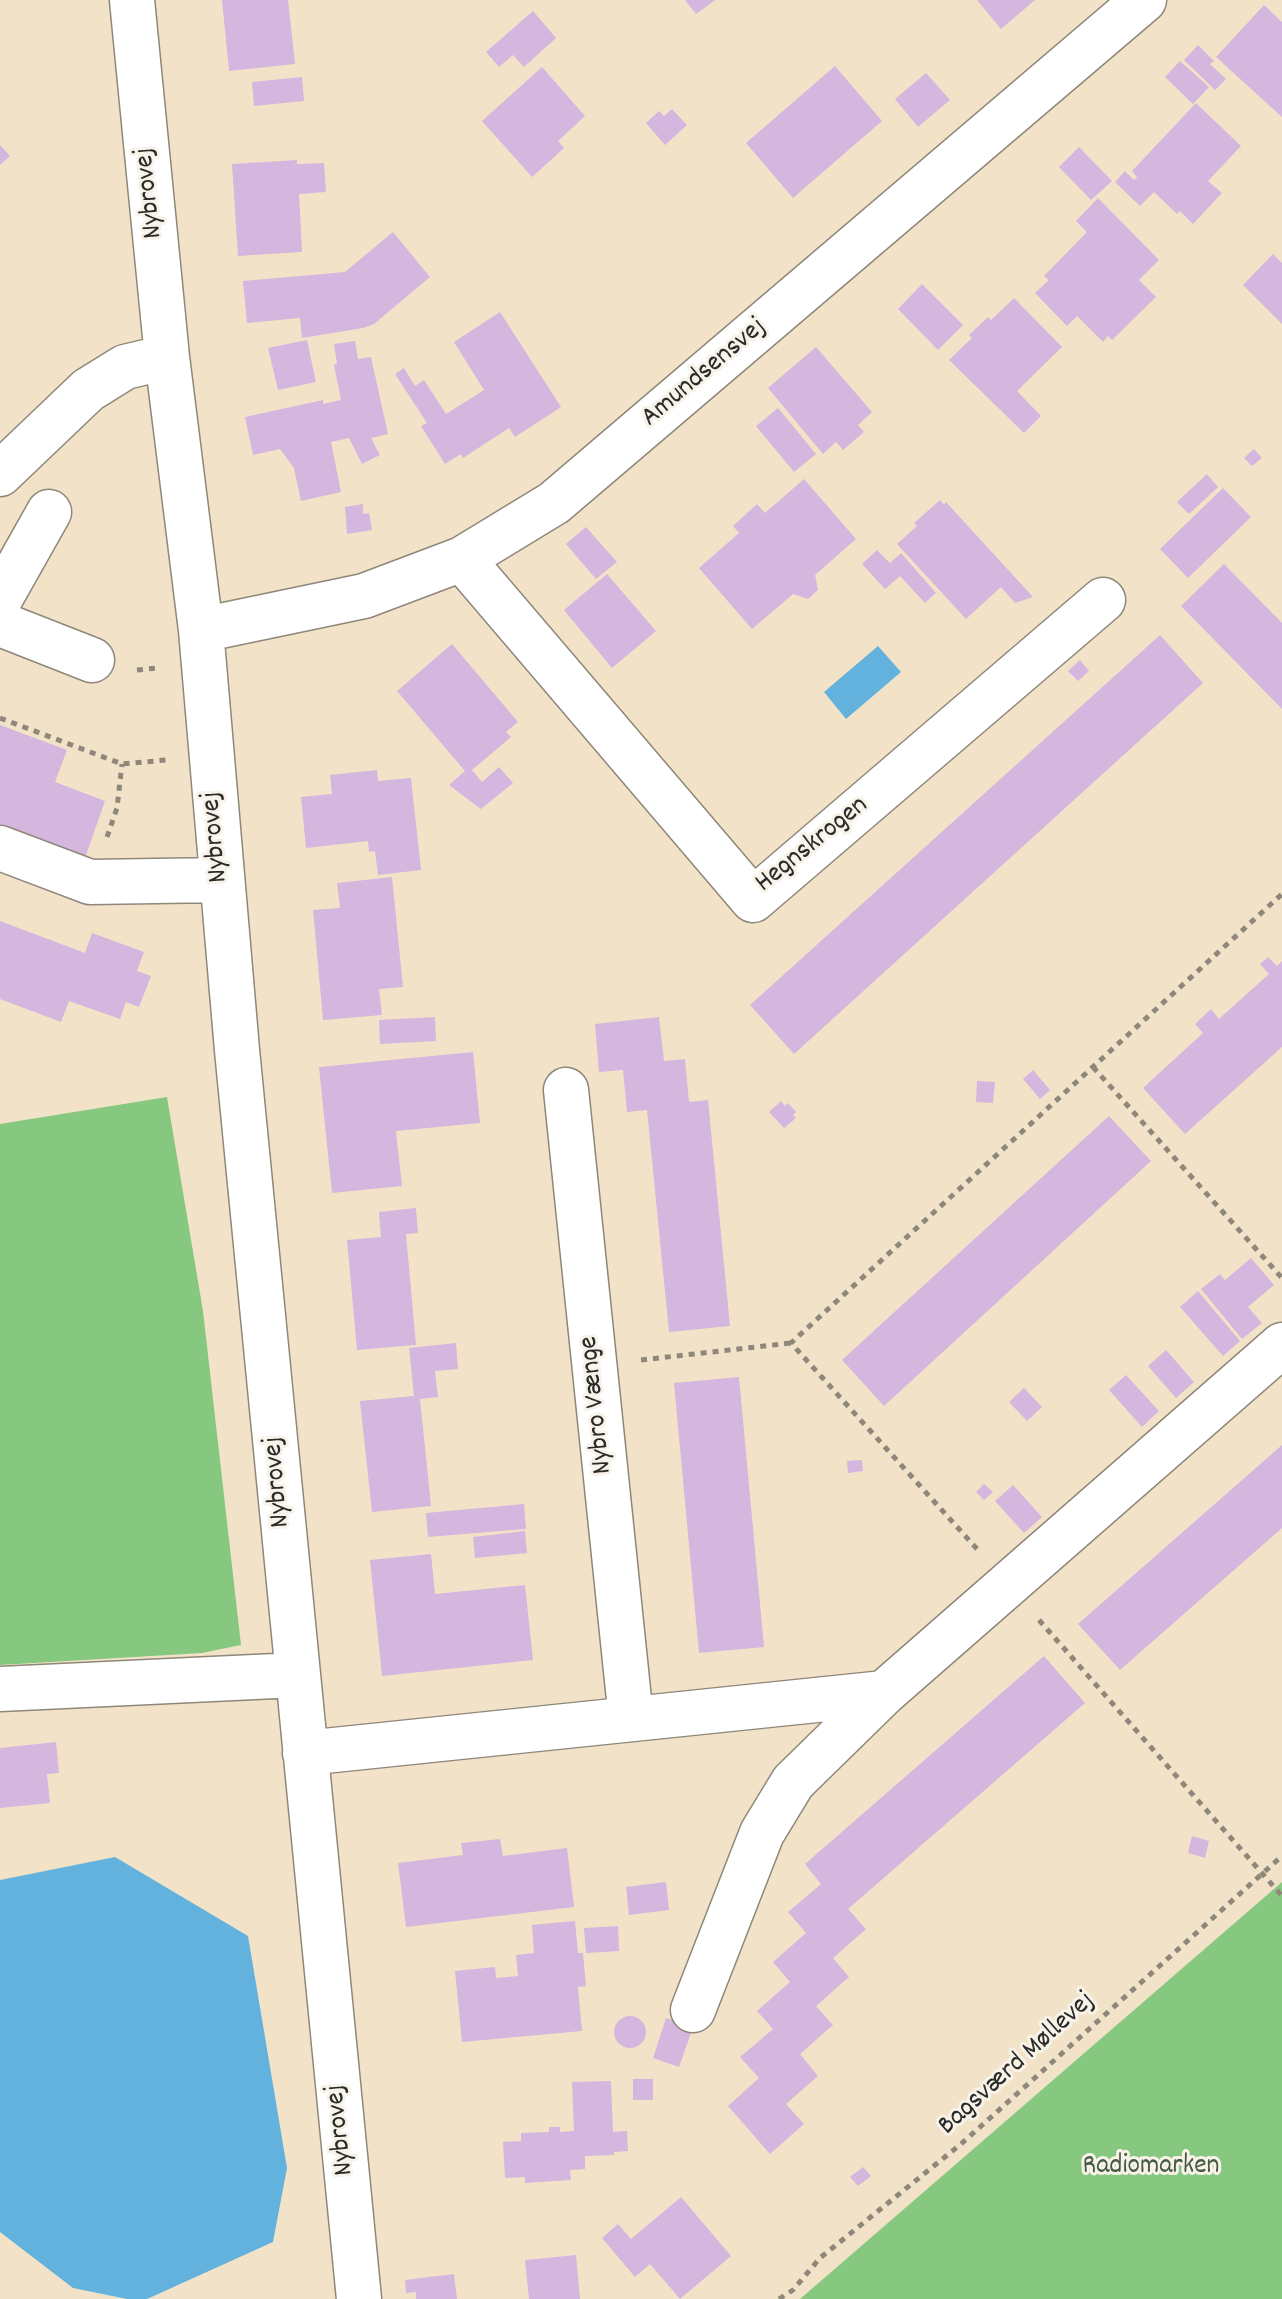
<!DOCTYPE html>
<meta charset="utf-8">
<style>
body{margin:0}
canvas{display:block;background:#f2e3c8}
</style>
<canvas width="1282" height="2299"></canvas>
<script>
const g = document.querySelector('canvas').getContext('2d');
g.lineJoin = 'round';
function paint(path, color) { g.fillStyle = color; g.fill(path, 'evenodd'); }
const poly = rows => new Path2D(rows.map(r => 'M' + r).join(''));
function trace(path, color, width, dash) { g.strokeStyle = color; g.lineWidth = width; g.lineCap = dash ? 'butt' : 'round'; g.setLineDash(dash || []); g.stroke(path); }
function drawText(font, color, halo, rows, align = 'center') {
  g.font = font + ' Dekko,sans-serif'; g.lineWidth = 6; g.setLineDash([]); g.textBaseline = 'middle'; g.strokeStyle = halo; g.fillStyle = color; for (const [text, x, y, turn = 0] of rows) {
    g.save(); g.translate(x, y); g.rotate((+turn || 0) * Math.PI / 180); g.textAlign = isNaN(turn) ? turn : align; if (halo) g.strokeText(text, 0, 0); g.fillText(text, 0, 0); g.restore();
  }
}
const green = poly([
 [167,1097,203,1311,241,1645,202,1653,0,1665,0,1124],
 [1282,1882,1282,2299,800,2299]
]);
const water = poly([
 [878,646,901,672,846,719,824,692],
 [115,1857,248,1936,287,2168,273,2242,147,2299,127,2299,73,2288,0,2232,0,1880]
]);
const building = poly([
 [222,0,288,0,295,64,229,71],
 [685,0,715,0,696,14],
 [977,0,1035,0,1001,29],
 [1264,5,1282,22,1282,117,1216,57],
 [533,11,556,38,524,67,513,55,499,67,486,52],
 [1198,45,1214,61,1210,64,1226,79,1215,90,1184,60],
 [1180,61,1209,87,1193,104,1165,77],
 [835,66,882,121,793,198,746,143],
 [542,67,585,116,558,141,564,148,532,177,482,121],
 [926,73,950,100,918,127,895,99],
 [302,77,304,101,254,106,252,82],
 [1196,103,1241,146,1208,181,1222,193,1193,224,1180,211,1177,214,1154,192,1140,206,1115,182,1125,171,1134,180,1137,177,1132,171],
 [672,109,687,125,665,145,646,123,659,111,664,116],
 [0,145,10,156,0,165],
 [1079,147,1112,181,1091,200,1059,167],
 [297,160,297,164,324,163,326,192,299,194,302,252,238,256,232,164],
 [1098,198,1159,260,1139,280,1156,297,1112,340,1108,336,1103,342,1077,316,1067,326,1035,293,1049,280,1044,276,1087,232,1076,221],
 [393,232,430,277,374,324,363,328,302,338,300,318,247,323,243,281,345,272],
 [1273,254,1282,263,1282,324,1243,285],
 [922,284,963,325,938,350,898,309],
 [1014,298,1062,347,1017,391,1041,416,1024,433,949,360,972,338,969,335,988,317,991,320],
 [500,312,561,407,515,437,509,428,463,458,461,454,445,464,421,426,427,423,395,374,404,368,415,386,424,380,446,414,484,390,454,342],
 [307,340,316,382,278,390,268,348],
 [355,341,358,359,371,357,388,434,371,438,380,455,362,464,349,438,331,442,341,492,301,501,294,468,280,449,253,455,245,417,323,400,323,404,341,400,334,365,337,364,334,344],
 [816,347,872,412,858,425,864,432,843,450,836,442,823,454,768,388],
 [778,408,816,454,794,472,756,426],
 [1254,449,1262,458,1252,466,1244,458],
 [1207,474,1218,487,1189,514,1177,502],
 [804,479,856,539,815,575,818,590,808,599,793,594,752,629,699,568,739,533,733,526,757,504,765,513],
 [1223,488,1251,517,1188,578,1160,549],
 [940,500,944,505,946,502,1033,597,1015,603,1001,587,966,619,897,544,917,526,914,523],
 [363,504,363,514,369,513,372,530,347,534,345,507],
 [586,527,617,562,596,579,566,544],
 [877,550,890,563,901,553,936,593,925,603,900,576,885,589,862,564],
 [1224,564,1282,623,1282,709,1181,606],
 [607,574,656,631,612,668,564,610],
 [1160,635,1203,683,794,1054,750,1005],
 [452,644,518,722,506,732,511,737,472,770,482,782,499,767,513,783,481,809,449,785,465,771,397,691],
 [1080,660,1089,671,1078,681,1068,671],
 [0,725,67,750,55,782,105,801,85,858,0,827],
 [377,770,378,781,411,778,421,870,378,875,375,851,369,852,368,841,306,848,301,797,332,794,330,775],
 [392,877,403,987,379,989,382,1015,323,1020,313,910,340,908,337,883],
 [0,921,85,953,92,933,144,952,137,971,151,976,139,1007,126,1002,120,1019,69,1001,61,1022,0,999],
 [1268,957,1277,966,1282,961,1282,1047,1185,1134,1143,1088,1203,1033,1195,1024,1211,1009,1219,1019,1269,974,1260,964],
 [435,1017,436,1041,380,1044,379,1020],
 [659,1017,664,1061,685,1059,689,1102,708,1100,730,1326,669,1332,647,1110,627,1112,623,1070,599,1072,595,1024],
 [473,1052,480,1123,396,1131,402,1186,332,1193,319,1067],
 [1033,1070,1050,1090,1040,1099,1023,1079],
 [977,1081,995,1082,993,1103,976,1102],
 [781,1101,785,1106,788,1103,796,1112,793,1115,796,1118,784,1128,769,1112],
 [1109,1116,1151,1161,884,1406,842,1360],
 [416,1208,418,1233,406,1234,416,1345,357,1350,347,1240,381,1237,379,1212],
 [1251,1258,1274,1285,1248,1307,1262,1323,1242,1339,1201,1289,1220,1274,1225,1280],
 [1198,1291,1240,1341,1223,1356,1180,1307],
 [456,1343,458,1369,435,1371,438,1397,420,1399,431,1506,372,1512,360,1401,414,1396,409,1348],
 [1166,1350,1194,1382,1176,1398,1148,1366],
 [1126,1375,1159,1411,1142,1427,1109,1390],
 [739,1377,764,1647,699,1653,674,1383],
 [1024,1388,1042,1407,1027,1421,1009,1402],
 [1282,1445,1282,1528,1120,1670,1078,1624],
 [862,1460,863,1471,848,1473,847,1461],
 [984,1484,993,1492,984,1500,976,1492],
 [1013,1485,1042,1517,1024,1533,995,1501],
 [524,1504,526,1529,428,1537,426,1513],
 [525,1531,527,1553,475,1558,473,1537],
 [431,1554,435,1594,525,1585,533,1660,382,1676,370,1560],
 [1044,1656,1085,1703,848,1909,866,1929,833,1958,849,1977,816,2006,833,2025,800,2054,818,2076,786,2104,804,2124,770,2154,728,2106,759,2078,740,2057,773,2029,757,2011,790,1982,773,1962,806,1933,788,1912,821,1884,805,1864],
 [56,1742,59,1773,47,1774,50,1803,0,1808,0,1748],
 [1192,1836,1209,1841,1205,1858,1188,1853],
 [500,1839,503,1856,567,1848,574,1907,406,1927,398,1863,463,1855,461,1843],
 [666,1882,669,1910,629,1915,626,1887],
 [575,1921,578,1953,583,1953,586,1986,578,1987,582,2031,462,2042,455,1971,495,1967,496,1978,518,1976,516,1955,534,1953,532,1925],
 [618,1926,619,1951,586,1953,584,1928],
 '614 2032a16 16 0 1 1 32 0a16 16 0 1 1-32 0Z',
 [666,2018,693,2027,679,2067,653,2058],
 [633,2079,653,2079,653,2100,633,2100],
 [611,2081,613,2132,627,2131,628,2151,614,2152,614,2155,585,2156,585,2169,570,2170,571,2180,525,2183,525,2177,505,2178,503,2142,521,2141,521,2133,549,2132,549,2127,560,2127,560,2132,574,2131,572,2082],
 [863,2167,871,2176,858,2186,850,2177],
 [681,2197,731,2256,680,2299,650,2264,635,2277,602,2238,618,2224,631,2239],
 [576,2255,580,2299,529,2299,525,2260],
 [454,2274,457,2299,416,2299,416,2292,406,2293,405,2280]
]);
const path = poly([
 [137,670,158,668],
 [0,718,122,764,166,760],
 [107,837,117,808,122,764],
 [1093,1067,1282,1278],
 [641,1360,791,1343],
 [977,1549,791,1343,1282,894],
 [1039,1620,1282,1896],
 [779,2299,793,2290,820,2258,961,2144,1282,1856]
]);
const minor = poly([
 [132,0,167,357,201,630,237,1050,359,2299],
 [0,474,88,390,125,367,167,357],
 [462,559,753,900,1103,600],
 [0,599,49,512],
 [0,624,92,660],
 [201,630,364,596,462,559,554,503,1144,0],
 [0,848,90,882,221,880],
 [566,1090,631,1719],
 [0,1689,297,1675],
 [305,1753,884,1693],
 [693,2010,762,1833,793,1782,884,1693,1282,1345]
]);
const streetNames = [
 ["Nybrovej",151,193,-96],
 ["Amundsensvej",705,374,-40],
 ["Nybrovej",217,837,-95],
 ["Hegnskrogen",813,846,-39],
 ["Nybro Vænge",598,1405,-96],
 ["Nybrovej",279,1482,-95],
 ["Bagsværd Møllevej",1018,2065,-42],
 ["Nybrovej",342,2130,-96]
];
const parkNames = [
 ["Radiomarken",1151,2168]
];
paint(green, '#87c880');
paint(water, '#63b2dd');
paint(building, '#d4b6df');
trace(minor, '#8e877a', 47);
trace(path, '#8e877a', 5, [6, 6]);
trace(minor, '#fff', 44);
drawText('28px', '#2b2b2b', '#f7f3e8', streetNames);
drawText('28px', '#475a44', '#f7f3e8', parkNames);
</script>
